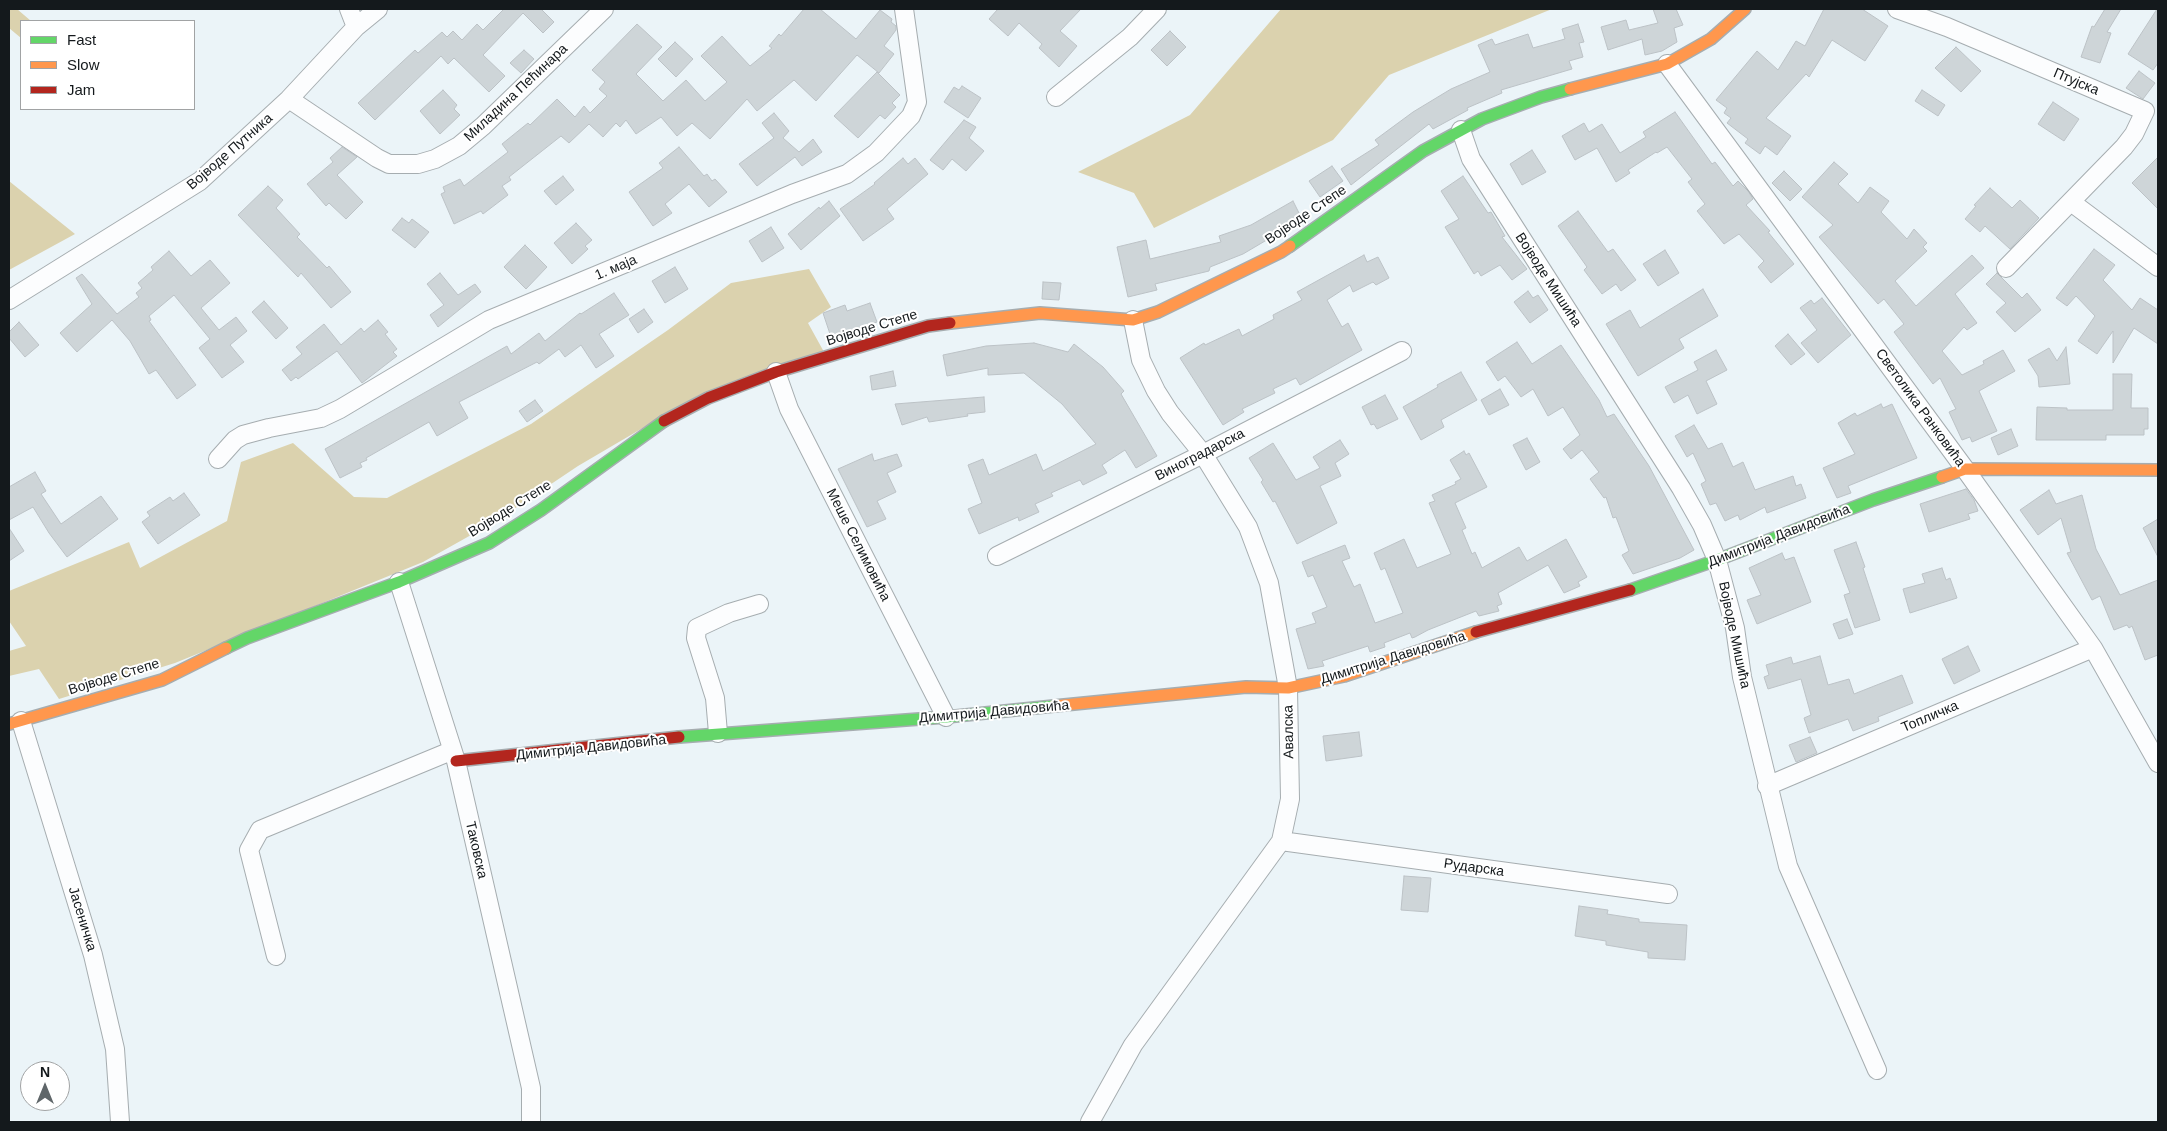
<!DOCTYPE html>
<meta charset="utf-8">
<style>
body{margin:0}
#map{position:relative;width:2167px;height:1131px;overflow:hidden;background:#ebf4f8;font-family:Arial,sans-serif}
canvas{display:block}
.frame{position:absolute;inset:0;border:10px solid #14191c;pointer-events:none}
.legend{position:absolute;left:20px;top:20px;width:175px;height:90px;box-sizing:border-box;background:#fff;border:1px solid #a1a3a4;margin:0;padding:6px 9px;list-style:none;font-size:15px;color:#14191c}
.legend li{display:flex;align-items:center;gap:10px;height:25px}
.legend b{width:25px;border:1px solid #a1a3a4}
.north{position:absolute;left:20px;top:1061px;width:50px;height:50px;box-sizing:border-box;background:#fff;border:1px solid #a1a3a4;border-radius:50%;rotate:0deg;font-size:14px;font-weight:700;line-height:20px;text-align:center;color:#14191c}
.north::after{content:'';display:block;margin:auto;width:18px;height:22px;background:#5f6669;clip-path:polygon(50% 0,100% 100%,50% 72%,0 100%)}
</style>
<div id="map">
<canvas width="2167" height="1131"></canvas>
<div class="frame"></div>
<ul class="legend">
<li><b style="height:6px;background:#63d668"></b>Fast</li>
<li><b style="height:6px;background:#ff974d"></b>Slow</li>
<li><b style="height:6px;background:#b3261e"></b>Jam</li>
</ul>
<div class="north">N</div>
</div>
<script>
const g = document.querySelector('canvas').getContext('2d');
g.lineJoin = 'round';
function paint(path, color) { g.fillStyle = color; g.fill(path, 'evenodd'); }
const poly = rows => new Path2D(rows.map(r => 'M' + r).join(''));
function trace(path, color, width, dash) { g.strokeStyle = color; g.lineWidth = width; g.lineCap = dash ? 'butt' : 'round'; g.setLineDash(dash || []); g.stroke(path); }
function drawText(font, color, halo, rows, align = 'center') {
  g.font = font + ' Arial,sans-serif'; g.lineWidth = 4; g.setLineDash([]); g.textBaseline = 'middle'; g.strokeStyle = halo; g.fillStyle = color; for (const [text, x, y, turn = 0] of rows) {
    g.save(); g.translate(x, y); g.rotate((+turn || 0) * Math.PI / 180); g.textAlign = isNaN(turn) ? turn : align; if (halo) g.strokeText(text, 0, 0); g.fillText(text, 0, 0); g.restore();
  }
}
const forest = poly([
 [9,9,17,9,31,21,21,21,21,38,9,28],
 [1281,9,1552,9,1389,75,1333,140,1154,228,1134,193,1078,172,1190,115],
 [9,181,75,234,9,270],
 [809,269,831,307,808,323,824,352,699,395,578,466,496,521,423,562,175,663,59,699,39,669,9,676,9,651,26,646,9,621,9,591,129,542,140,568,227,521,241,462,293,443,354,497,387,498,531,424,668,330,731,283]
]);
const building = poly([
 [504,9,541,9,554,22,543,33,523,13,483,55,505,76,489,92,454,58,448,64,441,56,375,120,358,103,415,50,418,53,442,32,447,37,453,31,462,40,477,24,483,30,504,9],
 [804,9,820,9,856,39,880,10,892,19,891,22,896,26,896,30,884,46,894,54,879,73,857,55,816,101,794,80,757,111,747,99,710,139,692,123,677,136,661,117,636,134,626,120,620,127,616,123,603,137,589,124,569,143,561,136,509,177,511,180,502,186,508,195,483,214,481,211,454,224,441,194,445,192,443,187,460,179,464,186,508,152,502,144,528,123,530,125,557,99,575,117,584,106,590,113,607,96,599,89,605,82,592,70,637,24,662,47,636,74,663,101,686,80,705,101,727,82,701,56,722,36,750,66,772,48,769,46,779,34,781,36,804,9],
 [998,9,1081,9,1060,31,1077,46,1059,67,1039,48,1042,44,1019,23,1008,36,989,19,998,9],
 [1653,9,1676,9,1683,25,1674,28,1677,42,1662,51,1645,55,1642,39,1608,50,1601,27,1626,20,1629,30,1658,23,1653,9],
 [1824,9,1862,9,1888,26,1865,61,1832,40,1809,77,1806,74,1766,118,1791,136,1777,155,1765,146,1760,154,1745,143,1748,139,1727,123,1731,118,1724,113,1727,108,1716,100,1757,51,1778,70,1796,41,1805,46,1824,9],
 [2105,9,2121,9,2107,32,2111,33,2100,63,2081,57,2092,26,2094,27,2105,9],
 [2157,9,2158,63,2153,70,2128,54,2157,9],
 [1578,24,1584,42,1579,43,1583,57,1569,61,1572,69,1501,90,1502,93,1467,108,1468,110,1433,129,1429,124,1351,185,1341,169,1379,145,1375,140,1413,112,1451,89,1490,72,1478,45,1492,39,1495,45,1528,34,1533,48,1565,39,1562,29,1578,24],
 [1170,31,1186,47,1167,66,1151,50,1170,31],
 [675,42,693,59,676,77,658,59,675,42],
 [1956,47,1981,71,1961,92,1935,68,1956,47],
 [524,50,534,59,521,73,510,63,524,50],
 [2139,71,2155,83,2143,99,2126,88,2139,71],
 [877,72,900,95,892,103,896,107,885,119,880,115,858,138,834,116,877,72],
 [962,86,981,98,968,118,944,102,954,87,959,90,962,86],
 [443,90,457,105,454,109,460,115,440,134,420,111,443,90],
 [1922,90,1945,105,1938,116,1915,101,1922,90],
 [2053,102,2079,119,2064,141,2038,124,2053,102],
 [1675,112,1712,164,1715,162,1733,186,1738,181,1748,191,1753,199,1746,205,1770,231,1768,232,1794,264,1771,283,1758,267,1764,261,1739,234,1724,244,1697,211,1705,204,1688,182,1692,179,1667,147,1657,153,1656,152,1628,170,1630,173,1616,182,1597,148,1575,160,1562,136,1584,123,1589,132,1602,124,1620,153,1646,137,1643,132,1675,112],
 [774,113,789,131,783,138,799,152,813,139,822,152,802,166,795,157,757,186,739,164,774,138,762,123,774,113],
 [964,120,976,127,969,138,984,151,966,171,952,159,943,170,930,160,964,120],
 [342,147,357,157,337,175,363,202,346,219,329,203,326,206,307,184,333,162,330,158,342,147],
 [679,147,704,176,707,174,712,181,715,179,727,192,709,207,689,184,665,204,672,213,653,226,629,192,663,168,659,163,679,147],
 [1532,150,1546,172,1522,185,1510,164,1532,150],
 [2158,157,2158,209,2132,183,2158,157],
 [903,158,908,164,915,158,928,174,887,209,894,219,863,241,840,209,875,184,874,183,903,158],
 [1834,162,1848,174,1838,184,1858,203,1870,187,1889,201,1881,212,1907,239,1914,229,1927,243,1923,247,1927,251,1895,281,1916,306,1972,255,1984,268,1955,294,1977,323,1967,330,1964,327,1942,351,1962,375,1984,364,1983,361,2003,350,2015,371,1979,391,1997,431,1972,442,1970,437,1962,440,1949,412,1956,409,1940,378,1933,384,1894,332,1904,324,1884,299,1878,304,1819,237,1833,225,1802,197,1834,162],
 [1332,166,1343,181,1320,197,1309,181,1332,166],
 [1784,171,1802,189,1790,201,1772,183,1784,171],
 [563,176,574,190,556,205,544,191,563,176],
 [1463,176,1488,213,1491,212,1505,236,1502,237,1527,269,1512,280,1500,265,1481,276,1478,271,1474,274,1445,227,1459,219,1441,191,1463,176],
 [268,186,283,200,276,208,300,234,297,237,327,268,329,266,351,292,331,308,301,273,298,277,238,215,268,186],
 [1990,188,2012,208,2020,200,2039,218,2010,249,1985,226,1980,232,1965,219,1976,206,1974,205,1990,188],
 [829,201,840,216,801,250,788,234,819,207,820,209,829,201],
 [1293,201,1301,217,1285,224,1287,228,1243,254,1210,267,1209,271,1155,284,1157,290,1128,297,1117,247,1146,240,1150,259,1221,242,1219,236,1251,225,1293,201],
 [1578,211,1608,252,1613,249,1636,280,1621,291,1616,284,1602,294,1584,270,1587,267,1558,226,1578,211],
 [402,218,409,223,412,219,429,232,415,248,392,230,402,218],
 [576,223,592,240,585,246,588,249,572,264,554,243,576,223],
 [771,227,784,248,762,262,749,241,771,227],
 [525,245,547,267,526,289,504,267,525,245],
 [2094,249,2115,265,2103,280,2132,310,2140,298,2158,310,2158,344,2134,328,2113,363,2113,331,2097,354,2078,341,2095,316,2076,296,2067,306,2056,298,2094,249],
 [1665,250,1679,273,1658,286,1643,264,1665,250],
 [169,251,191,276,210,260,230,283,201,308,219,330,236,317,247,331,230,345,244,362,222,378,199,348,210,339,174,295,149,316,151,320,149,321,196,385,177,399,156,370,149,374,130,341,112,320,77,352,60,333,92,304,76,278,82,274,117,314,139,297,136,293,142,288,138,283,153,270,151,267,169,251],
 [1364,255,1367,262,1378,257,1389,278,1376,285,1373,282,1353,292,1350,285,1327,300,1342,327,1348,323,1362,350,1300,385,1296,378,1273,389,1275,393,1242,409,1244,412,1223,425,1180,358,1204,343,1205,345,1239,329,1242,336,1274,319,1273,315,1302,300,1297,292,1364,255],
 [675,267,688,289,665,303,652,281,675,267],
 [440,273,458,295,475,284,481,292,438,327,430,315,444,305,427,284,440,273],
 [1997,273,2022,298,2027,293,2041,310,2015,332,1996,312,2006,303,1986,284,1997,273],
 [1043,282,1061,283,1059,300,1042,299,1043,282],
 [1703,289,1718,316,1679,339,1684,348,1638,376,1606,324,1630,310,1640,328,1703,289],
 [1528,291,1533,298,1538,295,1548,310,1530,323,1514,302,1528,291],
 [614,293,629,315,599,334,614,356,596,368,581,345,565,357,559,349,539,364,537,362,459,402,468,418,437,436,429,422,366,458,367,460,360,463,362,467,340,478,325,449,507,346,511,354,539,333,545,341,580,313,581,314,614,293],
 [1822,298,1851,335,1818,363,1801,343,1817,330,1800,308,1811,300,1814,304,1822,298],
 [264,301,288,328,276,339,252,312,264,301],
 [870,303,877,322,855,330,856,333,832,340,823,313,845,305,847,311,870,303],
 [644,309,653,322,638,333,629,319,644,309],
 [378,320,388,332,385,334,397,349,393,352,397,356,362,383,337,351,298,379,296,377,291,381,282,370,302,354,296,347,324,324,341,345,361,328,364,332,378,320],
 [19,322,39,345,25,357,9,338,9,332,19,322],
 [1788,334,1805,354,1791,365,1775,346,1788,334],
 [1517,342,1532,364,1561,345,1599,400,1607,417,1614,414,1649,466,1694,550,1680,558,1633,574,1622,555,1629,551,1616,517,1613,518,1606,497,1604,498,1590,479,1599,472,1582,450,1571,459,1563,449,1580,435,1563,407,1548,416,1533,389,1521,397,1505,376,1498,381,1486,362,1517,342],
 [1034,343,1068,352,1074,344,1103,367,1124,391,1121,394,1157,456,1136,468,1125,450,1102,465,1107,473,1083,485,1080,480,1051,493,1053,496,1035,504,1039,512,1019,521,1018,517,979,534,968,509,982,503,968,465,983,459,989,475,1036,454,1043,471,1096,444,1062,404,1024,373,988,375,988,368,947,376,943,355,986,346,1034,343],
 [2066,347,2070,384,2039,387,2038,376,2028,360,2049,348,2057,361,2066,347],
 [1716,350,1727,370,1706,381,1717,404,1697,414,1688,395,1674,403,1665,387,1698,370,1694,362,1716,350],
 [893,371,896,386,872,390,870,376,893,371],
 [1461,372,1477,400,1441,420,1444,427,1421,440,1403,407,1438,387,1437,385,1461,372],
 [2113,374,2132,374,2131,408,2148,408,2148,429,2144,429,2144,435,2106,435,2106,440,2036,440,2037,407,2067,408,2067,410,2113,410,2113,374],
 [1500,389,1509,405,1489,415,1481,400,1500,389],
 [1385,395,1398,419,1377,429,1374,424,1371,425,1362,407,1385,395],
 [984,397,985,412,967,414,968,416,929,422,927,417,902,425,895,404,984,397],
 [535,400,543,411,527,422,519,411,535,400],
 [1881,404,1883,408,1892,404,1917,458,1848,486,1851,493,1837,498,1823,468,1855,454,1838,423,1855,413,1857,416,1881,404],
 [1694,425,1708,449,1722,443,1733,467,1743,462,1755,490,1793,476,1796,486,1801,484,1806,498,1767,513,1765,507,1740,520,1738,515,1725,521,1716,503,1710,505,1701,484,1706,481,1693,453,1687,457,1675,436,1694,425],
 [2011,429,2018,446,1998,455,1991,438,2011,429],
 [1527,438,1540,462,1526,470,1513,445,1527,438],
 [1340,440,1349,454,1335,463,1341,476,1320,486,1337,523,1297,544,1275,501,1273,502,1261,482,1263,480,1249,458,1273,443,1296,480,1320,468,1313,457,1340,440],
 [1464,451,1466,455,1469,453,1487,487,1455,503,1466,528,1462,530,1472,554,1475,552,1482,568,1519,547,1527,561,1566,539,1587,577,1578,582,1580,586,1564,593,1548,565,1498,593,1502,604,1497,606,1499,611,1479,616,1476,611,1428,630,1415,637,1412,638,1410,633,1384,643,1385,647,1370,652,1368,646,1322,661,1324,666,1308,669,1296,629,1316,623,1312,613,1327,607,1313,575,1308,577,1302,562,1345,545,1350,558,1342,561,1354,587,1360,584,1375,623,1403,613,1385,568,1381,570,1374,553,1404,539,1417,568,1451,554,1429,503,1435,501,1432,495,1456,484,1455,482,1461,479,1450,460,1464,451],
 [872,454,874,461,897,454,902,466,887,473,896,492,877,501,886,519,867,527,838,469,872,454],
 [35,472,46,491,41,494,61,524,101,496,118,519,67,557,49,533,33,507,9,520,9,487,35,472],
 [1966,489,1974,500,1978,511,1968,514,1970,519,1929,532,1920,504,1966,489],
 [2049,490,2056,504,2082,495,2096,549,2120,595,2158,580,2158,655,2145,660,2132,626,2129,628,2127,625,2114,630,2100,596,2092,600,2067,553,2071,552,2061,518,2038,535,2020,510,2049,490],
 [184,493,200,515,158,544,142,522,150,516,147,512,170,497,173,501,184,493],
 [2158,519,2158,557,2143,528,2158,519],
 [9,528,24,551,9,561,9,528],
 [1856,542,1865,567,1863,568,1880,620,1855,628,1844,595,1850,593,1834,550,1856,542],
 [1782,553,1785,560,1794,557,1811,602,1757,624,1747,600,1761,595,1749,568,1782,553],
 [1942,568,1946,580,1950,578,1957,598,1910,613,1903,589,1925,583,1922,574,1942,568],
 [1847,619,1853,634,1839,639,1833,624,1847,619],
 [1968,646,1980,671,1954,684,1942,659,1968,646],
 [1820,656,1828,685,1849,679,1854,694,1902,675,1913,703,1878,717,1879,721,1853,731,1848,719,1809,733,1804,718,1811,715,1801,679,1768,689,1764,677,1769,675,1766,665,1791,657,1793,664,1820,656],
 [1359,732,1362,756,1326,761,1323,736,1359,732],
 [1810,737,1817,753,1796,762,1789,745,1810,737],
 [1404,876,1431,878,1428,912,1401,910,1404,876],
 [1579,906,1608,910,1607,914,1639,919,1639,922,1687,925,1685,960,1648,958,1648,952,1606,945,1606,941,1575,936,1579,906]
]);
const street = poly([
 [349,9,356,27],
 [1897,9,1947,27,2145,111,2134,134,2124,147,2006,268],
 [1667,64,1965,469,2093,648,2158,763],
 [1056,97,1130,37,1157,9],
 [289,99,377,158,389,164,418,164,435,159,459,146,483,126,604,9],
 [1461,130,1471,159,1681,488,1702,525,1717,560,1735,628,1742,677,1788,866,1877,1070],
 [2071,202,2158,267],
 [9,300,200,181,289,99,356,27,378,9],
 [776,372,789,409,946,717],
 [218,459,235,440,243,435,269,428,321,418,340,409,489,320,792,194,847,174,876,153,911,116,917,102,904,9],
 [997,556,1203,454,1402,351],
 [399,582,456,761,531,1088,531,1122],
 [21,721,93,955,115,1049,120,1122],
 [718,733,715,698,696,638,697,628,729,613,759,604],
 [1767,786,2093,648],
 [1281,841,1668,894],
 [276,956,249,850,260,830,451,751],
 [1090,1122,1133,1045,1281,841,1290,799,1288,688,1269,583,1248,527,1203,454,1170,413,1156,391,1141,360,1133,320]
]);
const fast = poly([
 [1290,246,1423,151,1482,119,1541,97,1570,89],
 [1630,590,1717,560,1873,500,1942,477],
 [226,648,247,638,399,582,489,543,541,510,664,421],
 [679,737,946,717,1054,706]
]);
const slow = poly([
 [1570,89,1667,64,1711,39,1745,9],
 [950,323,1040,313,1133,320,1158,312,1281,252,1290,246],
 [1942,477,1965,469,2158,470],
 [1054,706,1246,687,1288,688,1344,676,1476,632],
 [9,724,162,680,226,648]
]);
const jam = poly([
 [664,421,708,398,776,372,928,326,950,323],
 [1476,632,1630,590],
 [456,761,679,737]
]);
const streetNames = [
 ["Птујска",2076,82,23],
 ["Миладина Пећинара",516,93,-43],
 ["Војводе Путника",230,152,-41],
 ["Војводе Степе",1306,215,-34],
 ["1. маја",616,268,-23],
 ["Војводе Мишића",1548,280,57],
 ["Војводе Степе",872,328,-17],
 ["Светолика Ранковића",1920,408,54],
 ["Виноградарска",1200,455,-27],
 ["Војводе Степе",510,509,-32],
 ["Димитрија Давидовића",1779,536,-21],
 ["Меше Селимовића",858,545,63],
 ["Војводе Мишића",1734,635,78],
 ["Димитрија Давидовића",1393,658,-17],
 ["Војводе Степе",114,677,-17],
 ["Димитрија Давидовића",994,712,-5],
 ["Топличка",1930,717,-23],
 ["Авалска",1289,732,-91],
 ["Димитрија Давидовића",591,748,-6],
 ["Таковска",476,850,77],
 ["Рударска",1474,868,8],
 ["Јасеничка",82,919,73]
];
paint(forest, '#dbd2ae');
paint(building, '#ced5d8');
trace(building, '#bcc2c6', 1);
trace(street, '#a6adb0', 20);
trace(fast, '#a6adb0', 14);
trace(slow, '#a6adb0', 14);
trace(jam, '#a6adb0', 14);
trace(street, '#fcfdfe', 18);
trace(fast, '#63d668', 11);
trace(slow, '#ff974d', 11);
trace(jam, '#b3261e', 11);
drawText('14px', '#14191c', '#fff', streetNames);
</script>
